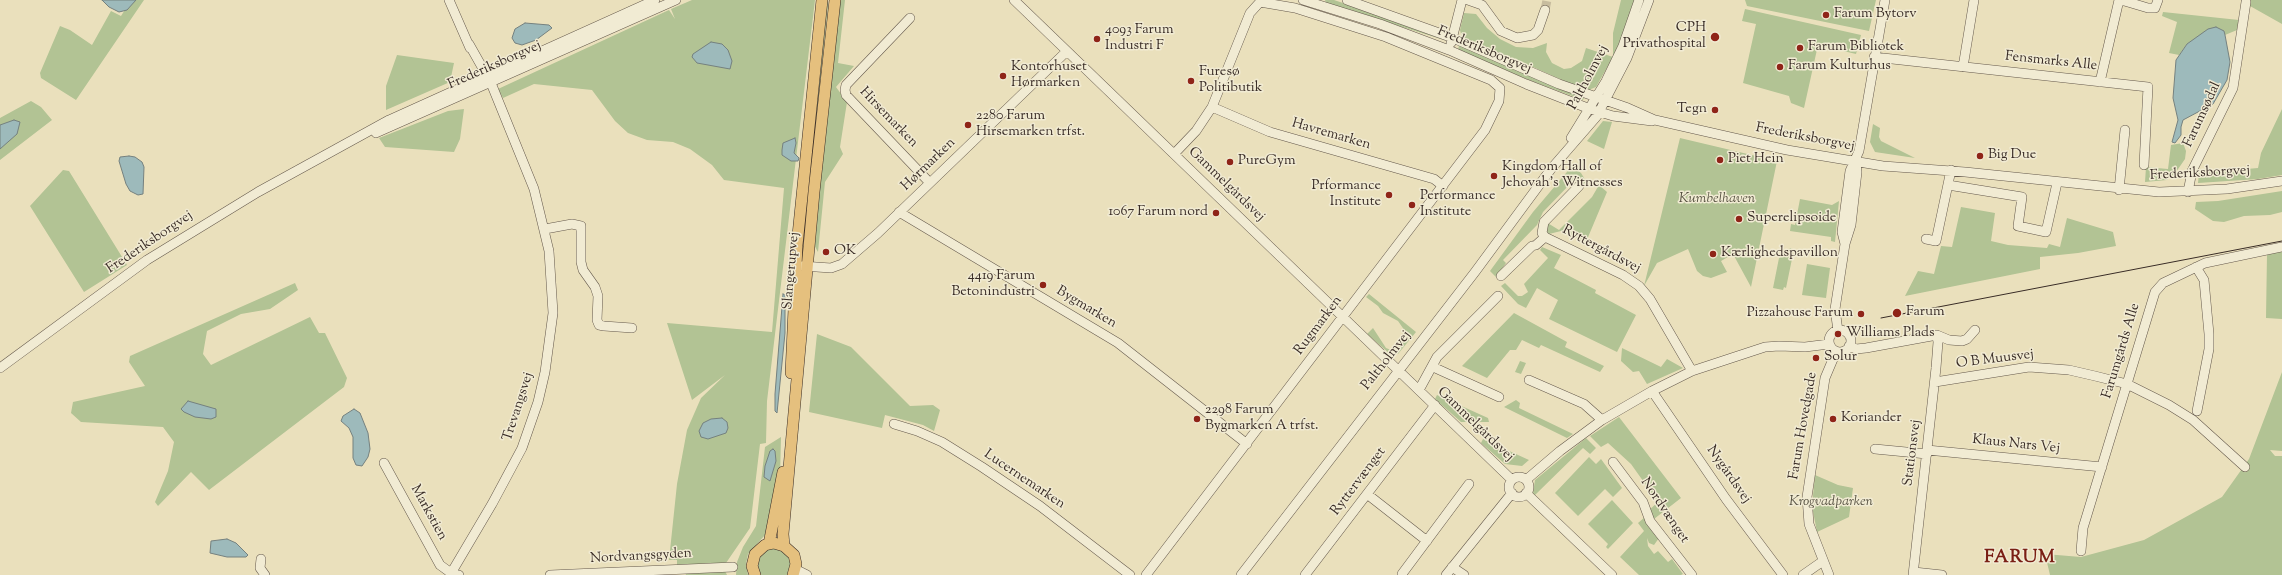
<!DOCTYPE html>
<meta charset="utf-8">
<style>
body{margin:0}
canvas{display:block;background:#eae0bc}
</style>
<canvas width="2282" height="575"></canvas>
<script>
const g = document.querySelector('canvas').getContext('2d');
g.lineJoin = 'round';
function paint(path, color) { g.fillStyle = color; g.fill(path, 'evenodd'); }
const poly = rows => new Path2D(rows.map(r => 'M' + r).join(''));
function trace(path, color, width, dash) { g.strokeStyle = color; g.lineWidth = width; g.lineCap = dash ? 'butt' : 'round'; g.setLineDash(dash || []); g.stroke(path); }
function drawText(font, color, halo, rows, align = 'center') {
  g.font = font + ' "Sorts Mill Goudy",serif'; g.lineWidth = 3; g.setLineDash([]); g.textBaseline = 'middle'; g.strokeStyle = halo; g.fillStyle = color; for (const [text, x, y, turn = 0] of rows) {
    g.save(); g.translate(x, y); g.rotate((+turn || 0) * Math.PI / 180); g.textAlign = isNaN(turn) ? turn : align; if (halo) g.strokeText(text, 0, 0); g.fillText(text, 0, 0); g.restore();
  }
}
const green = poly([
 [131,0,144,0,76,100,41,78,40,73,60,26,70,30,92,45,111,11,121,16],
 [692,0,815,0,767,401,766,443,760,444,750,528,726,563,677,565,677,560,669,560,677,484,687,430,701,398,725,375,692,400,667,323,772,332,784,188,724,180,712,165,690,149,673,142,647,140,628,133,615,121,592,90,534,84,503,98,498,89,669,10,675,19,671,9],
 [826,0,828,0,828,6,811,174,810,155],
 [838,0,845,0,838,63,854,66,836,87,847,102,840,147,843,154,825,182,818,252,814,245],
 [1325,0,1334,0,1355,7,1444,40,1326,3],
 [1621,0,1635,0,1626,27,1613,57,1596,87,1586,91,1522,62,1462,38,1460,30,1464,13,1476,14,1487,28,1500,39,1516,47,1533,48,1547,43,1546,52,1552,63,1564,69,1571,68,1582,61,1586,48,1613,57,1613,33],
 [1745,0,1876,0,1869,31,1747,6],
 [2251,0,2282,0,2282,24,2250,6],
 [1745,9,1861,35,1856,54,1818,45,1804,108,1791,103,1789,96,1743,83,1756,24,1742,21],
 [2163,12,2239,20,2237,30,2225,35,2224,31,2187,44,2179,55,2169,53,2177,22,2162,16],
 [1459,45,1584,98,1583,100,1529,80,1458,50],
 [397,55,454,63,450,82,386,110,386,86],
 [31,101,41,107,52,120,0,160,0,118],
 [464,109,460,139,454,152,385,147,379,138,448,111],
 [2282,109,2282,175,2258,179,2198,183,2199,173,2258,168,2261,153],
 [1603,121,1612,122,1604,149,1587,141],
 [1873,124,1880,128,1879,137,1881,141,1915,158,1875,152,1870,142],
 [1680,138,1777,161,1751,287,1733,254,1721,261,1727,272,1711,278,1703,276,1697,271,1688,249,1657,263,1644,286],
 [2183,143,2186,151,2185,159,2176,172,2167,180,2145,182,2146,167,2168,169,2171,145],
 [1572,166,1581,173,1586,181,1583,186,1574,180,1543,212,1537,225,1503,260,1506,263,1496,277,1490,271,1533,212],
 [63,170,69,171,127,265,84,292,30,206],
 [1599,185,1607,192,1586,242,1561,231,1549,234,1544,230,1546,222,1559,230,1592,197],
 [2282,191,2282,212,2270,215,2244,216,2224,222,2213,221,2195,209,2196,202,2218,201],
 [1800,199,1832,205,1839,201,1835,242,1831,241,1831,237,1790,231,1791,224,1795,225],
 [1961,207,1995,213,1991,241,2008,245,2047,248,2049,244,2060,247,2067,218,2113,232,2116,246,2078,253,2040,257,2040,269,1905,296,1918,271,1934,274,1941,246,1952,247],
 [1542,247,1561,255,1554,268,1596,290,1595,293,1636,315,1617,352,1549,319,1558,300,1537,288,1526,308,1518,304,1501,286,1505,283,1518,296,1522,296,1528,292,1524,284,1548,258,1540,250],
 [1790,248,1792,249,1793,254,1786,288,1784,287,1783,290,1773,288,1779,258,1789,252],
 [2282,251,2282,319,2266,318,2267,254],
 [1807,264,1830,268,1826,298,1802,295],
 [295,283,298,290,270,309,241,314,207,331,203,354,211,365,310,317,319,333,325,333,347,378,344,387,209,490,191,472,158,506,155,502,168,471,174,442,163,427,81,422,71,413,73,402,145,386,129,362,130,356],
 [1369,294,1416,332,1398,354,1390,354,1367,334,1373,328,1386,348,1391,350,1400,346,1407,334,1398,321,1383,313,1378,306,1366,297],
 [1514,313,1567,342,1565,347,1604,366,1600,372,1541,345,1539,348,1522,340,1516,350,1510,350,1487,378,1462,366],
 [817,334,851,347,910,406,933,405,940,410,934,431,923,425,885,415,882,428,809,412],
 [1622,348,1661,367,1667,359,1683,368,1647,384,1639,371,1633,372,1621,361],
 [1520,361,1526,363,1521,374,1515,372],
 [2282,372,2282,451,2270,450,2275,456,2282,456,2282,575,2050,575,2045,554,2081,557,2144,540,2222,497,2249,459],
 [1437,395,1488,418,1489,422,1461,422,1435,399],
 [1516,400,1520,403,1519,408,1573,434,1567,438,1504,407],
 [1619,417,1681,498,1654,519,1648,511,1658,502,1631,464,1608,443,1601,447,1590,436],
 [781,437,780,477,765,535,748,554,746,564,748,575,736,575,737,562,743,547,756,526,765,447],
 [1586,438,1596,448,1590,454,1583,448,1535,495,1533,493,1535,480],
 [1483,439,1529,460,1522,466,1505,464,1481,443],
 [1589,457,1596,464,1601,459,1622,488,1613,497,1605,489,1578,516,1555,493],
 [1815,475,1838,485,1853,488,1849,517,1817,532,1812,506],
 [1612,500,1633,523,1608,549,1606,547,1608,544,1588,524],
 [1645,517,1659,538,1654,545,1649,543,1647,538,1648,546,1654,554,1658,551,1668,562,1672,559,1683,574,1681,575,1639,575,1620,557,1644,531,1638,523],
 [768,549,780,549,788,556,791,562,788,575,759,575,757,570,759,556],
 [725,571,727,575,686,575,685,572]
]);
const water = poly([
 [102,0,136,0,127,10,119,12,109,7,102,0],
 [525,23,549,25,552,28,536,40,522,45,515,43,512,38,515,29,525,23],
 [2216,27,2224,31,2225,35,2230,62,2227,80,2213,104,2183,120,2181,127,2181,135,2175,143,2172,142,2178,120,2173,98,2176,60,2187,44,2208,29,2216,27],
 [711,42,722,44,728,50,732,61,730,69,697,63,692,57,693,54,711,42],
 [14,120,20,122,17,134,0,149,0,125,14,120],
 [795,138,796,143,794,153,799,158,798,161,791,161,782,155,782,150,783,143,795,138],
 [129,156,135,157,142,162,144,167,143,194,138,195,130,191,126,184,119,161,120,157,129,156],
 [783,294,785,295,785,333,777,413,775,411,775,394,783,294],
 [188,401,216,409,216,417,211,419,195,417,184,412,181,409,188,401],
 [354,409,360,413,368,433,370,449,368,457,362,466,356,465,353,458,353,437,349,428,341,421,343,416,354,409],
 [722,418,727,422,728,428,726,433,708,439,701,437,699,431,703,423,711,419,722,418],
 [773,449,775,451,776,461,770,481,764,477,765,466,770,451,773,449],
 [227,539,236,543,248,555,246,557,227,557,210,553,211,541,227,539]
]);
const minorTunnel = poly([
 [1545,10,1547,0]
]);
const minor = poly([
 [449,0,470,48],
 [1014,0,1512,480],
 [1303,0,1380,24,1449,50,1526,84,1590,109,1613,116,1652,121],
 [1347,0,1453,38,1559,84,1628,108,1655,120,1787,150,1883,166,1965,172,2159,192,2227,189,2282,181],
 [1468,0,1482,5,1501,31,1517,38,1533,35,1538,30,1545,10],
 [2121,0,2148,8,2155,8,2158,0],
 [910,18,846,85,845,90,846,95,930,183],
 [1451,43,1462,0],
 [1874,57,2148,87,2144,165],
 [1963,67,1974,0],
 [2100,82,2119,0],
 [1212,107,1270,132,1434,179,1443,186],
 [376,133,676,0],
 [1571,138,1606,81,1623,46,1639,0],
 [1948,185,2022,197,2018,226,2046,232,2057,183],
 [1579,186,1544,222,1542,233,1545,237,1623,275,1639,286,1650,299,1692,371],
 [2119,190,2125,130],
 [2188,192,2192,171,2233,88,2246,2],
 [899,212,1118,343,1247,444],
 [545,229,572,224,581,226,581,262,583,270,595,287,598,296,597,320,599,325,604,326,632,328],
 [1926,239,1936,241,1951,170],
 [1845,244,1842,232,1850,171,1859,151,1885,0],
 [802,266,831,268,842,264,878,233,1067,51],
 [2196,267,2204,280,2209,334,2209,349,2197,411],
 [1501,276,1532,246,1536,245,1545,237],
 '1829 341a11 11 0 1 1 22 0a11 11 0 1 1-22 0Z',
 [1838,331,1835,309,1845,244,1851,225,1857,172,1856,162],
 [1849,346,1856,349,1866,348,1937,335,1949,340,1962,341,1967,339,1975,330],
 [1433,367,1499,397],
 [0,368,147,260,258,192,389,120,655,0],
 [1529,380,1584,404,1602,420],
 [1935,382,2029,367,2069,370,2095,376,2127,384,2169,405,2193,420,2245,467],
 [1419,390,1437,357,1498,296],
 [1652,391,1726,499,1783,575],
 [894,424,917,431,942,442,982,467,1040,506,1130,575],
 [1875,449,1927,454],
 [1927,450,2102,467],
 [1613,462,1643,502,1650,521,1692,575],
 [384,463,440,565,451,573,459,575],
 '1509 487a10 10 0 1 1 20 0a10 10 0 1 1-20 0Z',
 [1526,480,1560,451,1602,420,1652,391,1692,371,1765,347,1779,346,1805,347,1829,344],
 [1526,493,1612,575],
 [1367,494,1427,541],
 [2081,551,2083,528,2155,292,2163,283,2205,263,2282,247],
 [261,559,260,568,265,575],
 [1452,567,1464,575],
 [795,569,807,575],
 [1914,572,1942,575],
 [1402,574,1469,484],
 [450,575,492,504,522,448,538,402,545,372,553,313,549,251,534,189,491,83,469,44],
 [550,575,733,567],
 [1146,575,1485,130,1499,101,1500,88,1491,80,1386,37,1295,8,1260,2,1250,13,1212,107,1196,131,1174,154],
 [1241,575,1475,272,1551,169,1597,116,1627,58,1649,0],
 [1305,575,1435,405],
 [1446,575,1512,493],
 [1803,575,1823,561],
 [1829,575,1809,524,1807,497,1825,378,1836,352],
 [1913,575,1936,368,1938,342,1937,335]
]);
const major = poly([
 [791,373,797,245,822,0],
 [769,544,783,472],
 [784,546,783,534,814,192,835,0],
 [755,575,752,566,755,554,765,545,774,543,784,546,794,555,796,564,793,575]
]);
const tram = poly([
 [1881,318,2282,241]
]);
const markers = [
 [1826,15,4,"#8f2418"],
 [1715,37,5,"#8f2418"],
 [1097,39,4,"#8f2418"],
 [1800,48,4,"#8f2418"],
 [1780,67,4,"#8f2418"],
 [1003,76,4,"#8f2418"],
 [1191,81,4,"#8f2418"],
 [1715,110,4,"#8f2418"],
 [968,125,4,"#8f2418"],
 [1980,156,4,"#8f2418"],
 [1720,160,4,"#8f2418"],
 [1230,162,4,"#8f2418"],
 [1494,176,4,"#8f2418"],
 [1389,195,4,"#8f2418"],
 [1412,205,4,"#8f2418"],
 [1216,213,4,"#8f2418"],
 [1739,219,4,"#8f2418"],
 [826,252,4,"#8f2418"],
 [1713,254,4,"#8f2418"],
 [1043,285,4,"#8f2418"],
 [1897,313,5,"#8f2418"],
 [1861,314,4,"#8f2418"],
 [1838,334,4,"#8f2418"],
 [1816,358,4,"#8f2418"],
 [1197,419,4,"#8f2418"],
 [1833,419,4,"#8f2418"]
];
const poiNames = [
 ["Farum Bytorv",1834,15],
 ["CPH",1706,29,"right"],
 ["Privathospital",1706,45,"right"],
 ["4093 Farum",1105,31],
 ["Industri F",1105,47],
 ["Farum Bibliotek",1808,48],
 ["Farum Kulturhus",1788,67],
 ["Kontorhuset",1011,68],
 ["Hørmarken",1011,84],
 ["Furesø",1199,73],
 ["Politibutik",1199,89],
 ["Tegn",1707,110,"right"],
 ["2280 Farum",976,117],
 ["Hirsemarken trfst.",976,133],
 ["Big Due",1988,156],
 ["Piet Hein",1728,160],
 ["PureGym",1238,162],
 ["Kingdom Hall of",1502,168],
 ["Jehovah's Witnesses",1502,184],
 ["Prformance",1381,187,"right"],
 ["Institute",1381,203,"right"],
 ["Performance",1420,197],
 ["Institute",1420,213],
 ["1067 Farum nord",1208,213,"right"],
 ["Superelipsoide",1747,219],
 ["OK",834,252],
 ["Kærlighedspavillon",1721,254],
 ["4419 Farum",1035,277,"right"],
 ["Betonindustri",1035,293,"right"],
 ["Farum",1906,313],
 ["Pizzahouse Farum",1853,314,"right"],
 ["Williams Plads",1846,334],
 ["Solur",1824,358],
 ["2298 Farum",1205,411],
 ["Bygmarken A trfst.",1205,427],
 ["Koriander",1841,419]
];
const streetNames = [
 ["Frederiksborgvej",1484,51,23],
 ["Fensmarks Alle",2051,62,6],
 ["Frederiksborgvej",495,66,-24],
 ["Paltholmvej",1589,78,-62],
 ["Farumsødal",2203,115,-65],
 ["Hirsemarken",888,118,46],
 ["Havremarken",1331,135,16],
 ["Frederiksborgvej",1805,138,11],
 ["Hørmarken",929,165,-44],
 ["Frederiksborgvej",2200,174,-3],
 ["Gammelgårdsvej",1226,185,44],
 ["Frederiksborgvej",150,243,-34],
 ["Ryttergårdsvej",1601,250,28],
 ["Slangerupvej",792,271,-85],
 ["Bygmarken",1086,308,31],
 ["Rugmarken",1319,326,-53],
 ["Farumgårds Alle",2122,351,-73],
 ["O B Muusvej",1995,360,-7],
 ["Paltholmvej",1387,361,-52],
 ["Trevangsvej",519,407,-72],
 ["Gammelgårdsvej",1475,425,44],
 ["Farum Hovedgade",1804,426,-80],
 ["Klaus Nars Vej",2016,445,6],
 ["Stationsvej",1913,453,-83],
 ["Nygårdsvej",1728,475,55],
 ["Lucernemarken",1024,480,34],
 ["Ryttervænget",1359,482,-53],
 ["Nordvænget",1664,511,56],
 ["Markstien",428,513,61],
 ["Nordvangsgyden",641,557,-3]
];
const parkNames = [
 ["Kumbelhaven",1717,200],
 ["Krogvadparken",1831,503]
];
const districtNames = [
 ["FARUM",2020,559]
];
paint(green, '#b2c394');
paint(water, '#9dbabb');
trace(water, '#75817f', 1);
trace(minorTunnel, '#c7bc9e', 9, [9, 4.5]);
trace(minor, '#65594c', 10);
trace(major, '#392c26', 12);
trace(minor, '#f1ebd3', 9);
trace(major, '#e5c07e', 11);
trace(tram, '#392c26', 1);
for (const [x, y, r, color] of markers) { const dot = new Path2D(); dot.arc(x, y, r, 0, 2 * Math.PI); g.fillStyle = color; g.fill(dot); trace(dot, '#f1ebd3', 1.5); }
drawText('14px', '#392c26', '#f1ebd3', poiNames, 'left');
drawText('14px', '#392c26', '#f1ebd3', streetNames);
drawText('italic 14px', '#575242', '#f1ebd3', parkNames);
g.letterSpacing = '1px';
drawText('bold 18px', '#7a1f14', '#f1ebd3', districtNames);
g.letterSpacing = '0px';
</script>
